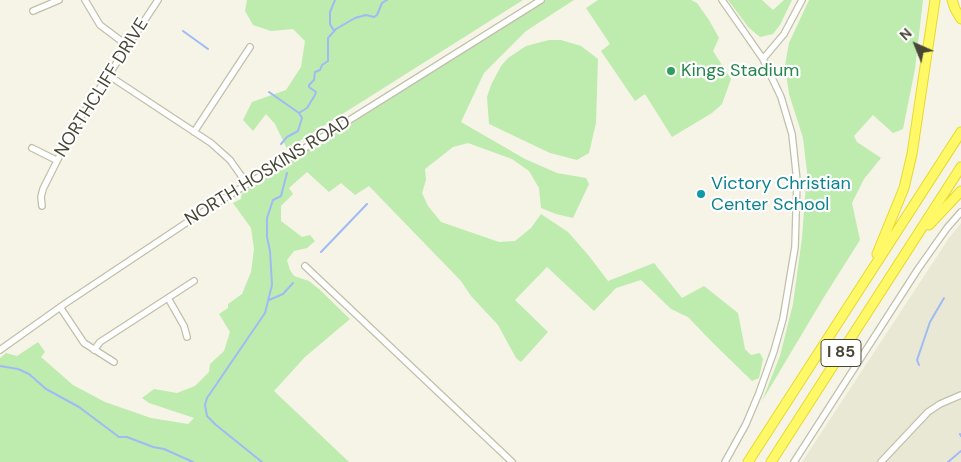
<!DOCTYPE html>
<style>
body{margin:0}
#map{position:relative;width:961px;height:462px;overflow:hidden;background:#f5f4e7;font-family:"DM Sans",sans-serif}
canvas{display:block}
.north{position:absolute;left:891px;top:20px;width:50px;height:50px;-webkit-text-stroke:4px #fff;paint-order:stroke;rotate:316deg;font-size:14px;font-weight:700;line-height:20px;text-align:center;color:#484736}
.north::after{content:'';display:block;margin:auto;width:18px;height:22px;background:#484736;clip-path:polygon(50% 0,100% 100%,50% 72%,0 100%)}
</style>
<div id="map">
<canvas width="961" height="462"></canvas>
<div class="north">N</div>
</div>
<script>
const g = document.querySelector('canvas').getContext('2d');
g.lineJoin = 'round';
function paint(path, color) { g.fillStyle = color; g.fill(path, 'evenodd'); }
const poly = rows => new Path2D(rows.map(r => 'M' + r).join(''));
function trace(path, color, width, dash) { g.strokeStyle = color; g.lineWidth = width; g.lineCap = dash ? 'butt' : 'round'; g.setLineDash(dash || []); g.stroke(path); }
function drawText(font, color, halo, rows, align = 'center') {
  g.font = font + ' "DM Sans",sans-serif'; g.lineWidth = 4.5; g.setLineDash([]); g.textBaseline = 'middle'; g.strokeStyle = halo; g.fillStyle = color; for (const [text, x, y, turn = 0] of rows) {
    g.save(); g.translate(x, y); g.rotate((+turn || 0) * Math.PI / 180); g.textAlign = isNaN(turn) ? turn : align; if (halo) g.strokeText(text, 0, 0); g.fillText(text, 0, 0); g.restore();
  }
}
const residential = poly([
 [961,223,961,462,802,462,949,238]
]);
const green = poly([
 [247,0,523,0,287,149,275,124,266,114,253,131,243,120,252,102,286,90,301,67,305,41,293,29,271,31,253,25,245,11],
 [546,0,574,0,526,31,484,73,461,122,525,159,557,173,586,178,589,184,573,218,556,214,541,208,539,188,529,171,512,159,468,143,453,147,425,169,426,180,422,193,428,206,441,222,499,242,515,241,531,228,541,214,568,232,589,256,608,281,654,263,682,298,704,286,738,313,745,349,751,355,760,353,763,359,759,378,752,381,710,340,688,317,671,309,641,280,616,288,594,311,547,267,515,300,548,332,521,362,516,358,498,325,471,296,461,281,369,186,355,195,341,183,329,192,307,172,289,188,293,194,281,206,281,221,302,237,310,235,315,241,307,248,294,251,287,260,290,270,294,276,309,281,319,289,350,319,305,357,274,391,349,462,0,462,0,358,6,353,17,356,38,342,45,352,41,357,73,385,105,402,151,418,188,424,194,418,149,403,142,398,154,389,177,393,195,386,209,372,210,364,224,351,230,332,219,314,228,308,228,304,242,294,251,272,254,249,251,228,233,203,241,199,242,193],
 [598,0,691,0,697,3,709,20,719,38,713,51,731,79,722,104,712,113,672,137,645,94,635,101,601,51,610,44,586,8],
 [728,0,762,0,773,10,784,0,792,0,780,25,773,34,760,37,749,28],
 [809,0,923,0,915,69,903,129,893,133,873,115,854,136,857,142,881,158,864,179,852,203,860,240,824,297,762,401,780,356,793,304,802,238,807,172,803,138,789,94,785,65,789,43],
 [549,40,561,40,581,46,598,59,596,123,589,153,577,160,550,153,489,124,487,97,491,85,501,66,508,58,526,46]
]);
const stream = poly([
 [183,31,208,49],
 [334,31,330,24,330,12,335,0],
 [269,92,299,113,302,118,298,131,287,137,281,144],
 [299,113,307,108,315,95,316,92,309,87,309,85,314,80,315,72,320,70,322,65,328,61,328,38,336,29,355,18,366,15,374,17,377,15,382,3,387,0],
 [321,252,367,204],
 [269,300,283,294,293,283],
 [919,365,917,360,930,322,944,298],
 [0,366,18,369,29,374,46,389,79,407,119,437,127,437,153,447,164,449,193,462],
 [960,434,961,436],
 [262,462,216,425,207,416,205,405,207,398,265,313,272,285,270,251,267,237,267,218,273,200,281,196,287,173],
 [948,462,961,451]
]);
const minor = poly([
 [85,0,100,25,128,46],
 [722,0,763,59,781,97,792,134,797,181,795,247,783,319,774,351,759,393,746,424,725,462],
 [33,11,59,0],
 [763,59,784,34,802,0],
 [108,75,211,143,230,160,247,184],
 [194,132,250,47],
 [32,148,56,160],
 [42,206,41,197,43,189,73,129,158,0],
 [305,266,512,462],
 [168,298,184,326,187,337],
 [60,307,84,343,114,362],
 [0,350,66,303,198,215,541,0],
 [94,350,100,342,194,281],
 [794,462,918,269,947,228,961,212],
 [881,462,928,412,940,404,961,395]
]);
const highway = poly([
 [952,0,955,9,961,19],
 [929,225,961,191],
 [877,254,904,188,912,154,935,0],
 [748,462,961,132],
 [771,462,961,167]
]);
const markers = [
 [671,71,5,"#2e9e5b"],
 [701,194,5,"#0f9aa8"]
];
const shields = [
 [841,353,40]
];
const shieldNames = [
 ["I 85",841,353]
];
const leisureNames = [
 ["Kings Stadium",681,71]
];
const streetNames = [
 ["NORTHCLIFF DRIVE",102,88,-58],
 ["NORTH HOSKINS ROAD",268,171,-32]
];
const cultureNames = [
 ["Victory Christian",711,184],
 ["Center School",711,205]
];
paint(residential, '#e9e8d5');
paint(green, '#beebae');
trace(stream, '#a0baf5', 2);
trace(minor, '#c1c0a9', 8);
trace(highway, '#e7d92f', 11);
trace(minor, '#fff', 5.5);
trace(highway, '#fff968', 9);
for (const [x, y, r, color] of markers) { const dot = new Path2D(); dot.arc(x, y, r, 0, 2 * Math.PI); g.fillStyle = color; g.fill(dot); trace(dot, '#fff', 2); }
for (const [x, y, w] of shields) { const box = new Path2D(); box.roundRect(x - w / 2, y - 13.5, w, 27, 4); g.fillStyle = '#fff'; g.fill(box); trace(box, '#484736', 1); }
drawText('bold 16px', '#484736', null, shieldNames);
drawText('18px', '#27864d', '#fff', leisureNames, 'left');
drawText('18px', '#484736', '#fff', streetNames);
drawText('18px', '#0d838f', '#fff', cultureNames, 'left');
</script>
